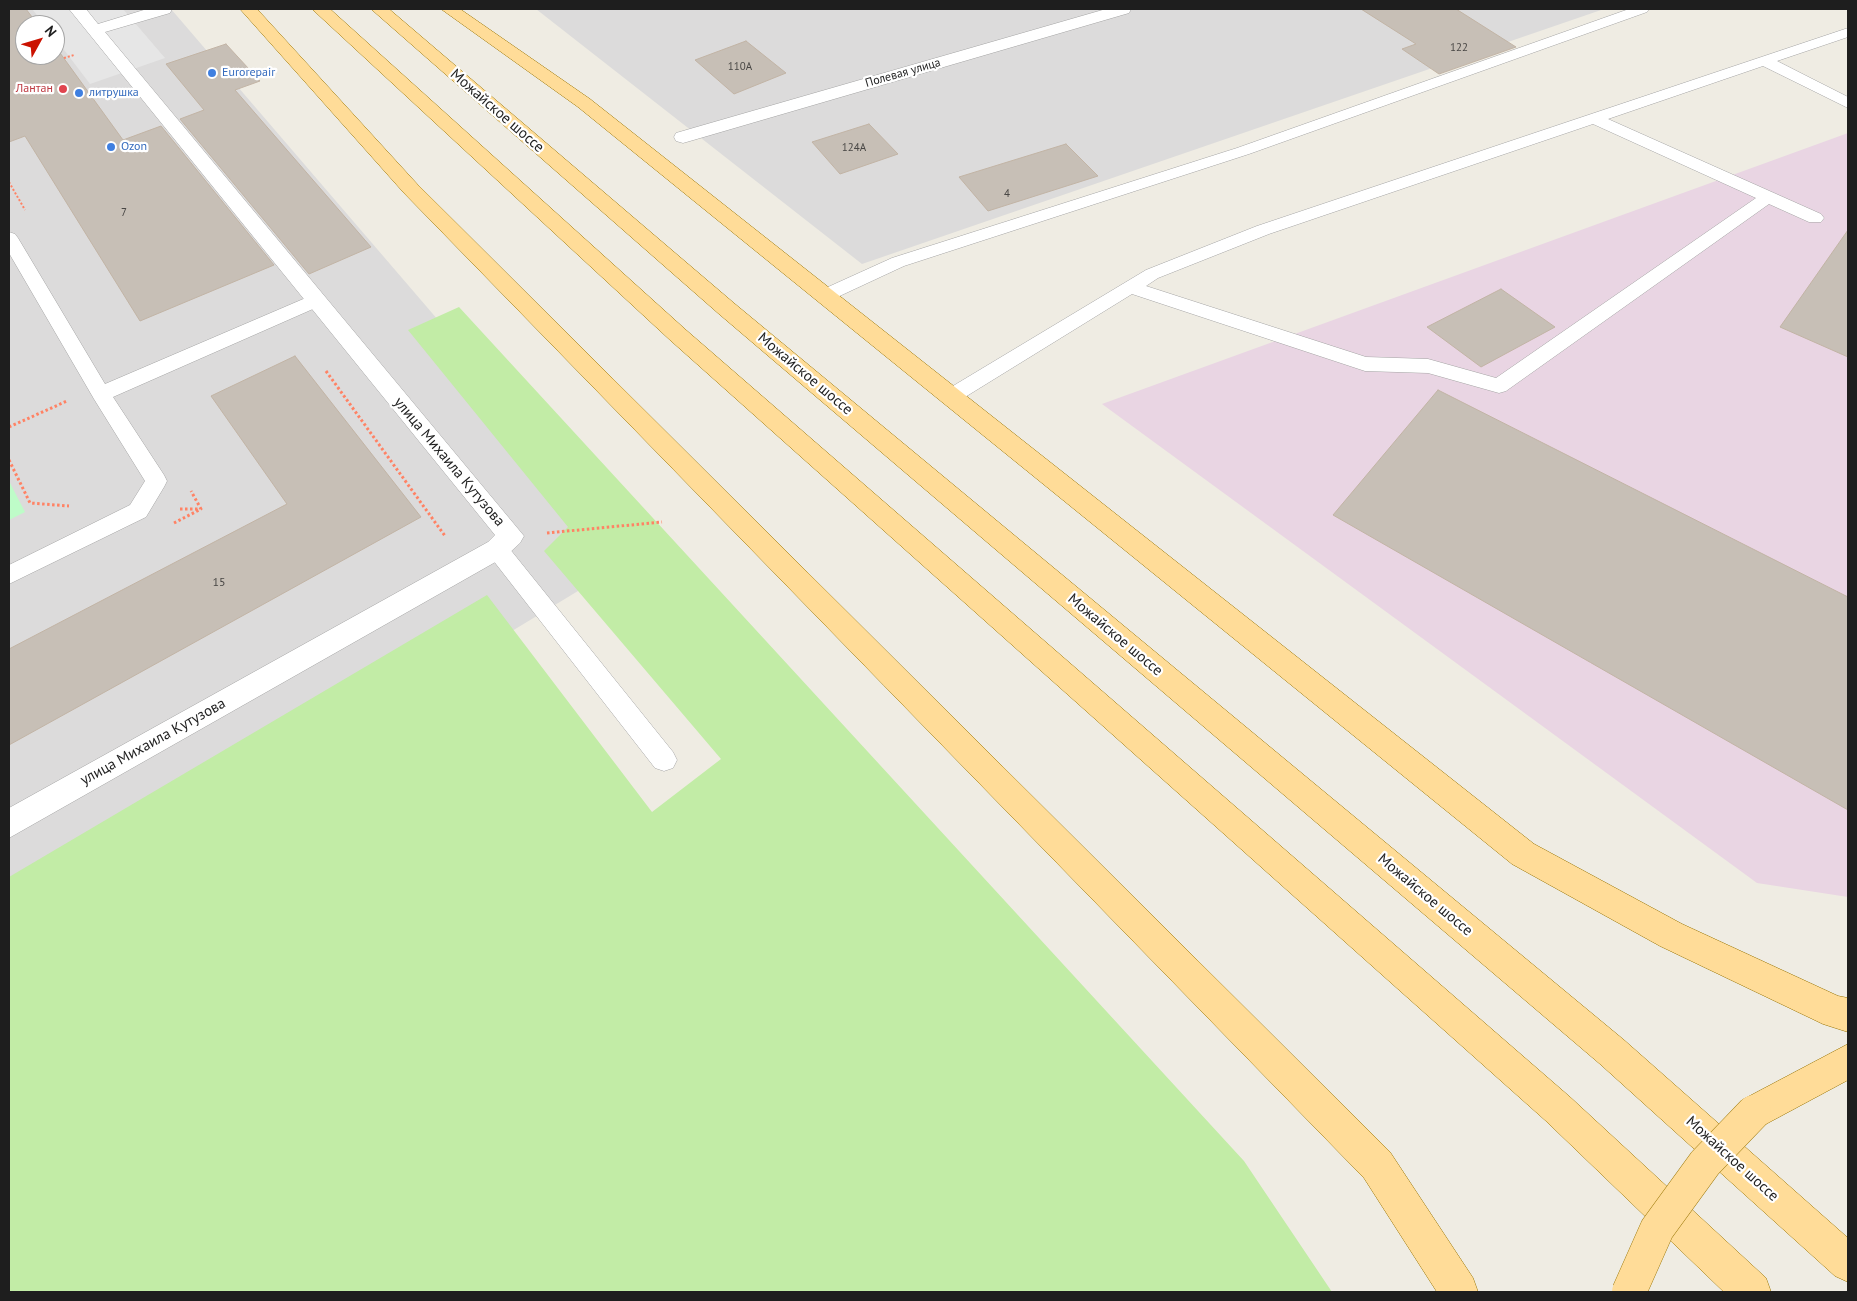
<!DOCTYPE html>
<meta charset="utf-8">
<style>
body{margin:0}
#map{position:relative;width:1857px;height:1301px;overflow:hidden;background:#efece3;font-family:"PT Sans",sans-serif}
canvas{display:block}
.frame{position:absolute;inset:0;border:10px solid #1e1e1e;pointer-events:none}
.north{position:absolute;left:15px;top:15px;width:50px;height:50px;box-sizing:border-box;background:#fff;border:1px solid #a5a5a5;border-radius:50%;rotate:51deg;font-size:14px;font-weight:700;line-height:20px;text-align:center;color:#1e1e1e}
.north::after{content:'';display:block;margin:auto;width:18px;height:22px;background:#cb1200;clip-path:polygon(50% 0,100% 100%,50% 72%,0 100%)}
</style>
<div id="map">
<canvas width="1857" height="1301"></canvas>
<div class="frame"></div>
<div class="north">N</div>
</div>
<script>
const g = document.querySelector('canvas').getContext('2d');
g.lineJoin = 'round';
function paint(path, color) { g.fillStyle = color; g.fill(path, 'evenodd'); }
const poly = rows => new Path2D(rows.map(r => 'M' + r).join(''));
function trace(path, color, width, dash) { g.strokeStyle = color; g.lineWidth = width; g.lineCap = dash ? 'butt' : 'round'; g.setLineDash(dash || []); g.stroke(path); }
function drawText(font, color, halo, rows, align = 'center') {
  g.font = font + ' "PT Sans",sans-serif'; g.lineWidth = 4.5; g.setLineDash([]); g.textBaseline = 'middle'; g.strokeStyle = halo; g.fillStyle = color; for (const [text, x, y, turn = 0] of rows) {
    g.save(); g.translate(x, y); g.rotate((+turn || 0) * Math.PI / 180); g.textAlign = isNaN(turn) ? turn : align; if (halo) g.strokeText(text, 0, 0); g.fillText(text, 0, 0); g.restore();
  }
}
const residential = poly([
 [9,9,171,9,639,554,9,936],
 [25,25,55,25,55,55,25,55],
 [536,9,1604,9,862,264]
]);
const industrial = poly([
 [1848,133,1848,897,1757,883,1102,404]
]);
const grass = poly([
 [459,307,1244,1161,1332,1292,9,1292,9,877,487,595,652,812,721,759,544,551,568,527,408,330]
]);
const park = poly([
 [9,481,25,512,9,520]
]);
const parking = poly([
 [32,9,123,9,165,58,90,84,55,38,55,25,45,25]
]);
const building = poly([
 [9,9,26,9,38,25,25,25,25,55,55,55,55,46,123,140,161,126,274,265,140,321,25,136,9,142,9,9],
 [1361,9,1456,9,1516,47,1439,74,1402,49,1416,44,1361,9],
 [746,41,786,73,734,94,695,60,746,41],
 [226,44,260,81,235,90,371,247,309,274,180,119,204,110,166,64,226,44],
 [869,124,898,154,840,174,812,142,869,124],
 [1066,144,1098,176,988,211,959,177,1066,144],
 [1848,230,1848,357,1780,327,1848,230],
 [1501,289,1555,327,1481,367,1427,327,1501,289],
 [295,356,421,517,9,745,9,649,287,504,211,396,295,356],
 [1438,390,1848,597,1848,810,1333,515,1438,390]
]);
const pathFar1 = poly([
 [64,58,74,55],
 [9,182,25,210]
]);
const path = poly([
 [326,371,445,536],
 [9,427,67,401],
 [9,460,30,503,69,506],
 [180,509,199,509],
 [174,523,201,509,191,491],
 [547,533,662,522]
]);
const lane = poly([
 [1629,9,1649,9,1647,12,1249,154,904,266,831,300,824,302,817,300,815,296,817,292,892,258,1237,148,1629,9],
 [1848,28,1848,37,1777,61,1848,97,1848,108,1763,66,1608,119,1821,214,1824,218,1821,222,1809,222,1769,204,1506,391,1499,393,1428,373,1365,371,1132,294,957,402,950,404,943,402,940,397,943,392,1146,270,1257,226,1848,28],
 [1593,124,1756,198,1496,378,1428,359,1366,357,1146,286,1158,278,1269,234,1593,124],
 [9,232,15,234,18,238,105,384,308,297,315,295,322,297,324,301,322,305,113,397,164,475,167,481,164,487,146,517,9,584,9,565,130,505,145,481,94,399,9,253,9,232],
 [497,540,505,543,673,752,677,760,673,768,664,771,655,768,489,555,486,549,489,543,497,540]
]);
const street = poly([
 [69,9,86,9,98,24,147,9,172,9,170,13,105,32,524,536,520,543,506,556,9,838,9,808,488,542,495,535,69,9],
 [1106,9,1131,9,1129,13,690,141,683,143,676,141,674,137,676,133,1106,9]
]);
const primary = poly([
 [240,9,257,9,418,185,1390,1152,1473,1278,1478,1292,1437,1292,1364,1178,404,193,240,9],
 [312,9,330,9,686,330,1570,1097,1766,1278,1771,1292,1724,1292,1546,1121,670,340,312,9],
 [371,9,389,9,735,304,1624,1040,1848,1238,1848,1282,1835,1276,1600,1064,719,314,371,9],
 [441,9,460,9,590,99,1534,844,1682,924,1838,996,1848,998,1848,1032,1823,1024,1660,946,1512,864,578,107,441,9],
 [1848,1044,1848,1080,1766,1124,1754,1130,1742,1124,1736,1112,1742,1100,1848,1044]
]);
const primaryBridge = poly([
 [1629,1292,1657,1229,1705,1163,1754,1112]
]);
const markers = [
 [212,73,5,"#3f7fe0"],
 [63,89,5,"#e0444e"],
 [79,93,5,"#3f7fe0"],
 [111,147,5,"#3f7fe0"]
];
const farNumbernames = [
 ["122",1459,48],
 ["110А",740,67],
 ["124А",854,148],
 ["4",1007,194],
 ["7",124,213]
];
const farShopnames = [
 ["Eurorepair",222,73],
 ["литрушка",89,93],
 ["Ozon",121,147]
];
const farStreetnames = [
 ["Полевая улица",903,73,-16]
];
const farHealthnames = [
 ["Лантан",53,89]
];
const numberNames = [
 ["15",219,583]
];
const streetNames = [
 ["Можайское шоссе",497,111,41],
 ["Можайское шоссе",805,374,40],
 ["улица Михаила Кутузова",449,462,50],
 ["Можайское шоссе",1115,635,40],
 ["улица Михаила Кутузова",153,742,-29],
 ["Можайское шоссе",1425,895,40],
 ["Можайское шоссе",1732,1159,42]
];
paint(residential, '#dcdbdb');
paint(industrial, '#e9d5e3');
paint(grass, '#c2eca6');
paint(park, '#befcc8');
paint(parking, '#e6e6e6');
paint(building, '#c7bfb6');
trace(building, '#c2b4a5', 1);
trace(lane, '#a5a5a5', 1);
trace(street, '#a5a5a5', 1);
trace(primary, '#977300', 1);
trace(pathFar1, '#ff8264', 2, [2, 2]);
trace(path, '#ff8264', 3, [2.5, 2.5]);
paint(lane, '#fff');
paint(street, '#fff');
paint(primary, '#ffdc98');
trace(primaryBridge, '#977300', 35, []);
trace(primaryBridge, '#ffdc98', 34);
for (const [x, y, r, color] of markers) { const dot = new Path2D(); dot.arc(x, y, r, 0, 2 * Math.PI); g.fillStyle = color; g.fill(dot); trace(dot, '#fff', 2); }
drawText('11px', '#484644', null, farNumbernames);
drawText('12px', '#366cbe', '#fff', farShopnames, 'left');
drawText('12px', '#1e1e1e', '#fff', farStreetnames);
drawText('12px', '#be3a42', '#fff', farHealthnames, 'right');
drawText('12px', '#484644', null, numberNames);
drawText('15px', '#1e1e1e', '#fff', streetNames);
</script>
